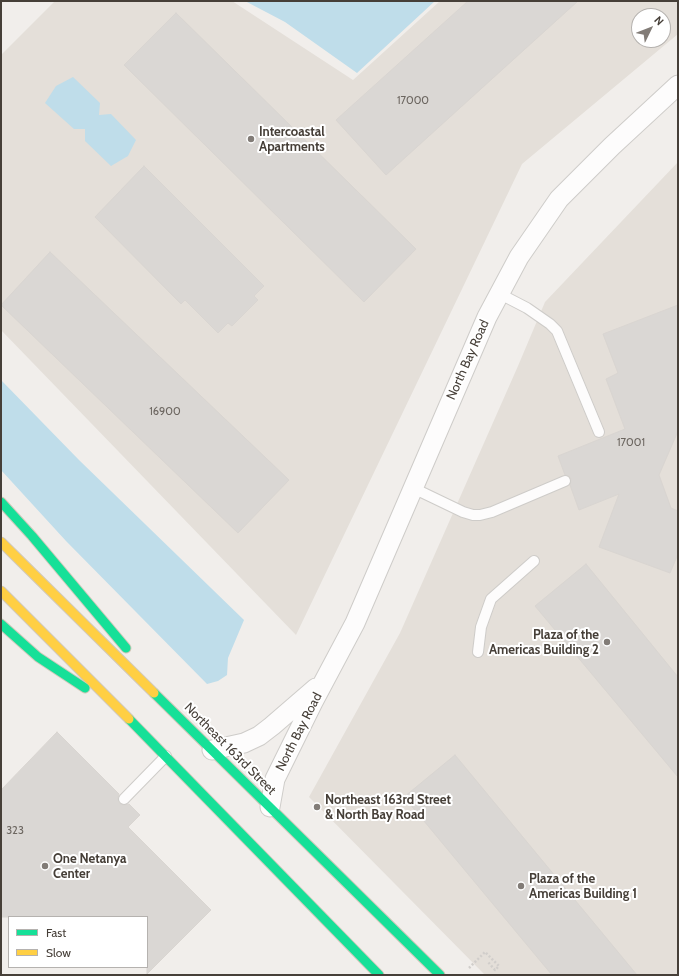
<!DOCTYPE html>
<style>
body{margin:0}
#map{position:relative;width:679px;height:976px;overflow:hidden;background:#f1eeeb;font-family:Cabin,sans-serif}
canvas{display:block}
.frame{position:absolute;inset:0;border:2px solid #463f38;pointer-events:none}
.legend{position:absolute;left:8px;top:916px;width:140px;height:52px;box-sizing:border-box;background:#fff;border:1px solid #b5b2af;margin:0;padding:5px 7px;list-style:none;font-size:12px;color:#463f38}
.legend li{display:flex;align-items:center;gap:8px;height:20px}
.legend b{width:20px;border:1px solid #b5b2af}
.north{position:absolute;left:631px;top:8px;width:40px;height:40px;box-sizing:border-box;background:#fff;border:1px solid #b5b2af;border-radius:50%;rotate:47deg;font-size:11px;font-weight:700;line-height:16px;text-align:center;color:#463f38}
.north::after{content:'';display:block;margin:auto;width:14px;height:18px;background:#827c77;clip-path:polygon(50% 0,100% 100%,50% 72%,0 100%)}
</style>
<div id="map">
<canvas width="679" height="976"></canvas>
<div class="frame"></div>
<ul class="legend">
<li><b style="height:5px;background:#16e098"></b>Fast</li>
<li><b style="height:5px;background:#ffcf43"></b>Slow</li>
</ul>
<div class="north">N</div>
</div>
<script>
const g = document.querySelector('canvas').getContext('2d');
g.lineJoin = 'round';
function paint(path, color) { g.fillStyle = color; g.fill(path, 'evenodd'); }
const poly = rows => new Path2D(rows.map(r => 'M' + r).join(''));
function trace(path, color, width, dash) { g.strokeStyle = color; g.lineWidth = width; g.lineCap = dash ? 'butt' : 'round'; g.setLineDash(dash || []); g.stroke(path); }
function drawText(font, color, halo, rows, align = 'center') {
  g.font = font + ' Cabin,sans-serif'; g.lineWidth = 4; g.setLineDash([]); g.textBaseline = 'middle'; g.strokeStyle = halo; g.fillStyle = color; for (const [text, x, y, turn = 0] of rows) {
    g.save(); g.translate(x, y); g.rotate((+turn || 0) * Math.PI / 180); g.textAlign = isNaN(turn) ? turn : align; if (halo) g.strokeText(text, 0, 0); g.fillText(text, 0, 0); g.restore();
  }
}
const residential = poly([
 [55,1,232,1,353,80,440,1,678,1,678,34,522,164,296,635,1,330,1,55],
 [639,16,663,16,663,40,639,40],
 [678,162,678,975,485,975,309,797,400,633,518,366,545,302]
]);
const water = poly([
 [245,1,435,1,357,73,285,22],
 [73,77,100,103,99,115,111,114,136,140,128,156,111,166,85,141,85,129,74,129,45,103,56,86],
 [1,380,79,460,244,620,228,658,227,675,218,681,207,684,66,541,1,470]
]);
const building = poly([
 [468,1,578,1,386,175,336,120,468,1],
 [176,13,416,249,364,302,124,65,176,13],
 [144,166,264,286,254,296,258,300,232,326,228,323,218,333,185,300,181,304,95,217,144,166],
 [50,252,289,480,238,533,1,305,50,252],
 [678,305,678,431,659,475,671,508,678,511,678,554,670,573,599,547,619,494,579,510,570,485,571,482,571,479,569,476,565,475,558,456,625,429,606,379,618,373,603,334,678,305],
 [586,564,678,677,678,777,535,606,586,564],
 [57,732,119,794,118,798,119,803,123,805,129,804,140,815,128,827,211,910,147,974,147,917,1,917,1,790,57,732],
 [455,755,637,975,552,975,404,797,455,755]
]);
const path = poly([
 [469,968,485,952,499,966,495,970,488,962]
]);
const lane = poly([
 [500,294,527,308,550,324,557,331,599,432],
 [413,488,463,512,473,515,480,515,492,512,565,481],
 [478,652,481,627,491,599,534,561],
 [124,799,166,756]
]);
const street = poly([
 [212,750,244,743,259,736,272,726,316,688],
 [270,807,275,779,313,702,355,623,487,317,519,257,559,199,612,146,678,85]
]);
const fast = poly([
 [1,502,32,536,126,648],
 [1,624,38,657,85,688],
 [154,693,440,975],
 [129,719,379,975]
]);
const slow = poly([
 [1,542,154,693],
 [1,591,129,719]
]);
const markers = [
 [251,139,4,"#827c77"],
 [607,642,4,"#827c77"],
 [317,807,4,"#827c77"],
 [45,866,4,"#827c77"],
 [521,886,4,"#827c77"]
];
const numberNames = [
 ["17000",413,101],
 ["16900",165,412],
 ["17001",631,443],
 ["323",15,831]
];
const poiNames = [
 ["Intercoastal",259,132],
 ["Apartments",259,147],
 ["Plaza of the",599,635,"right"],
 ["Americas Building 2",599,650,"right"],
 ["Northeast 163rd Street",325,800],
 ["& North Bay Road",325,815],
 ["One Netanya",53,859],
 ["Center",53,874],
 ["Plaza of the",529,879],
 ["Americas Building 1",529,894]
];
const streetNames = [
 ["North Bay Road",468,360,-66],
 ["North Bay Road",299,732,-63],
 ["Northeast 163rd Street",230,749,45]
];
paint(residential, '#e4dfd9');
paint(water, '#bfddea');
paint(building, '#dad7d4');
trace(building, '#d9d5d1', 1);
trace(lane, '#ceccc9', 12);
trace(street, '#ceccc9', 21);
trace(fast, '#d1c8ba', 11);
trace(slow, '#d1c8ba', 11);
trace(path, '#d1cecb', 2.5, [2, 2]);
trace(lane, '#fdfcfc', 10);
trace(street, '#fdfcfc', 19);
trace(fast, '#16e098', 9);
trace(slow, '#ffcf43', 9);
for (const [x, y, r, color] of markers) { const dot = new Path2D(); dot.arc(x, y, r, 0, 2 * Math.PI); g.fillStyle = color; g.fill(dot); trace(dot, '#fff', 1.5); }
drawText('11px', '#6c6660', null, numberNames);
drawText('bold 13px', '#463f38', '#fff', poiNames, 'left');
drawText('13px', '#463f38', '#fff', streetNames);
</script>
